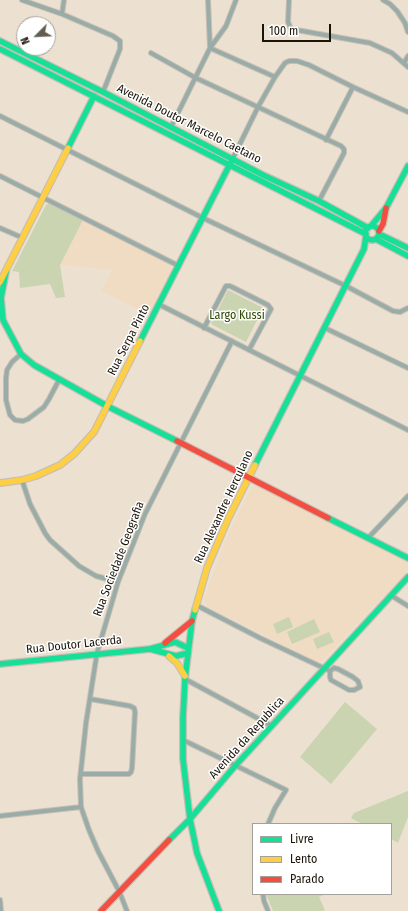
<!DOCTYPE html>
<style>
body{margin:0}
#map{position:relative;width:408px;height:911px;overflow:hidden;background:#ece1d1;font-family:"Fira Sans Condensed",sans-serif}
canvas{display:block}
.legend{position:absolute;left:252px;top:823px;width:140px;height:72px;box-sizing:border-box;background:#fff;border:1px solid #a4a19d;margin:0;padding:5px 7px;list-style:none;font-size:12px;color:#1b1409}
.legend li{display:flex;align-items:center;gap:8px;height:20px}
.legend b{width:20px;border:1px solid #a4a19d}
.north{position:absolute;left:16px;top:16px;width:40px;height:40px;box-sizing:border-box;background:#fff;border:1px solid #a4a19d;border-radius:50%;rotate:246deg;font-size:11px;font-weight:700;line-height:16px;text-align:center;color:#1b1409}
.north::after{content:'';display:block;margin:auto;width:14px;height:18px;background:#645c4f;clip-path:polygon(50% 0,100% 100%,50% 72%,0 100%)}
.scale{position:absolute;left:262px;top:24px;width:69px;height:18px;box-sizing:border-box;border:2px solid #1b1409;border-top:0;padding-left:5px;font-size:12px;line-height:14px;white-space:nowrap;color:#1b1409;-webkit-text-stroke:3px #fff;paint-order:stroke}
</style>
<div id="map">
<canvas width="408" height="911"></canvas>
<ul class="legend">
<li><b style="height:5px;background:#16e098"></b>Livre</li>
<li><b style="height:5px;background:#ffcf43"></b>Lento</li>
<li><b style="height:5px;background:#f24e42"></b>Parado</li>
</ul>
<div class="north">N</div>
<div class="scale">100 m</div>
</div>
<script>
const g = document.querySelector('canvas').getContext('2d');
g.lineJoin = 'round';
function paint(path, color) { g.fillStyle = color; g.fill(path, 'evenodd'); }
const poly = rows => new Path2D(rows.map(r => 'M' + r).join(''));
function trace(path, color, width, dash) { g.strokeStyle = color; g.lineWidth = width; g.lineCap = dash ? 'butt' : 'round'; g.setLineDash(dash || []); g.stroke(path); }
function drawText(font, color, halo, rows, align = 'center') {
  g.font = font + ' "Fira Sans Condensed",sans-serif'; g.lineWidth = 3; g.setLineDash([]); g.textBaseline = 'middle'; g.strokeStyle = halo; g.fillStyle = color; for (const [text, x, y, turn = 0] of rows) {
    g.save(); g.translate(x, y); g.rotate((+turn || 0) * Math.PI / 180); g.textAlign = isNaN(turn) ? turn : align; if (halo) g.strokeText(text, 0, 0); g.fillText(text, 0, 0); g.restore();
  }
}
const built = poly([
 [83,220,170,265,172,272,150,315,101,291,112,270,60,265],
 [255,485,408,561,408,571,322,661,317,662,207,606,204,599,227,536,252,486]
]);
const green = poly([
 [50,203,83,220,60,265,65,297,56,298,50,284,20,288,19,272,12,271,46,205],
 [228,290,263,308,246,342,211,324],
 [289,617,293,627,277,634,273,624],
 [314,619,320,632,292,644,287,632],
 [329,632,334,642,317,649,313,639],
 [345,702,377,729,331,784,300,757],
 [408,791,408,817,398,843,391,839,391,824,362,824,351,818,354,813],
 [266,894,326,894,319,897,325,910,322,911,273,911]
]);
const street = poly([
 [22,0,62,14,113,36,120,41,120,49,103,92],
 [208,0,210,48,275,77],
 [289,0,288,22,291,29,370,43,392,53,408,67],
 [383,0,390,4,397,11,405,23,408,32],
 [62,14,64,0],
 [151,53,196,78,341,146,344,149,344,153,319,201],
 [404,63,408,56],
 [0,116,203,218,346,286,393,311,400,312,408,308],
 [171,127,210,48,226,26,236,0],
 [326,140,353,87],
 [233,158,258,107,275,77,285,63,289,61,297,61,309,65,353,87,408,112],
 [0,176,179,266],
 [0,228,23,238],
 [160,305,408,430],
 [204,328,226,286,230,286,268,305,271,309,249,350],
 [325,328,408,368],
 [21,354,12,362,7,370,6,378,6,400,10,415,15,420,23,421,28,419,44,407,49,399,59,380],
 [22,480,30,504,45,533,50,540,79,566,96,576,118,582],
 [368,538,408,496],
 [392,596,408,606],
 [196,605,260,638,330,671],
 [334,668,338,669,353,677,358,681,360,687,354,690,349,690,331,680,330,677,330,671,334,668],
 [185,679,272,726],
 [183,740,286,790,275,808,268,824],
 [81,774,129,774,131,772,132,768,135,712,134,708,130,706,90,699],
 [0,816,81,807],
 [263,894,264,901,268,911],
 [0,900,1,911],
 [127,911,119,891,98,851,89,830,81,807,80,779,86,723,97,653,118,582,145,514,232,341]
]);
const fast = poly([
 [0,41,103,92,265,176,319,201,368,228],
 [0,49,366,234],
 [68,148,94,96],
 [371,226,386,208,408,166],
 '365 233a7 7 0 1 1 14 0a7 7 0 1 1-14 0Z',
 [379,234,408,248],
 [376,239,408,256],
 [6,272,1,298,3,320,21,354,34,365,107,406,177,441],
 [140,341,233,158],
 [255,465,364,249,366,236],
 [328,518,408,558],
 [195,610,192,621,185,679,183,717,183,759,190,819,197,853,219,911],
 [150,649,176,656,188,653],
 [0,664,150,649,175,642,188,648],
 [169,840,190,819,235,766,408,577]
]);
const slow = poly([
 [0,282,68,148],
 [0,483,22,480,36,476,60,465,74,454,94,432,140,341],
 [195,610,207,568,228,519,255,465],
 [169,656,177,663,185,676]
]);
const jam = poly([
 [379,231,383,224,386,208],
 [177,441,328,518],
 [165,643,192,621],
 [101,911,169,840]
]);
const streetNames = [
 ["Avenida Doutor Marcelo Caetano",189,124,27],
 ["Rua Serpa Pinto",129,340,-63],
 ["Rua Alexandre Herculano",224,507,-65],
 ["Rua Sociedade Geografia",119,559,-69],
 ["Rua Doutor Lacerda",74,645,-6],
 ["Avenida da Republica",247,738,-48]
];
const parkNames = [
 ["Largo Kussi",237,316]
];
paint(built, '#efdcc2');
paint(green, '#cad4b0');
trace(street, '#c8bfb4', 6);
trace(fast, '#c8bfb4', 8);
trace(slow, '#c8bfb4', 8);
trace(jam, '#c8bfb4', 8);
trace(street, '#9aaca8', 4);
trace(fast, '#16e098', 5.5);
trace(slow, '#ffcf43', 5.5);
trace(jam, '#f24e42', 5.5);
drawText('12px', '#1b1409', '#fff', streetNames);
drawText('12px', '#2e4806', '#fff', parkNames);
</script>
